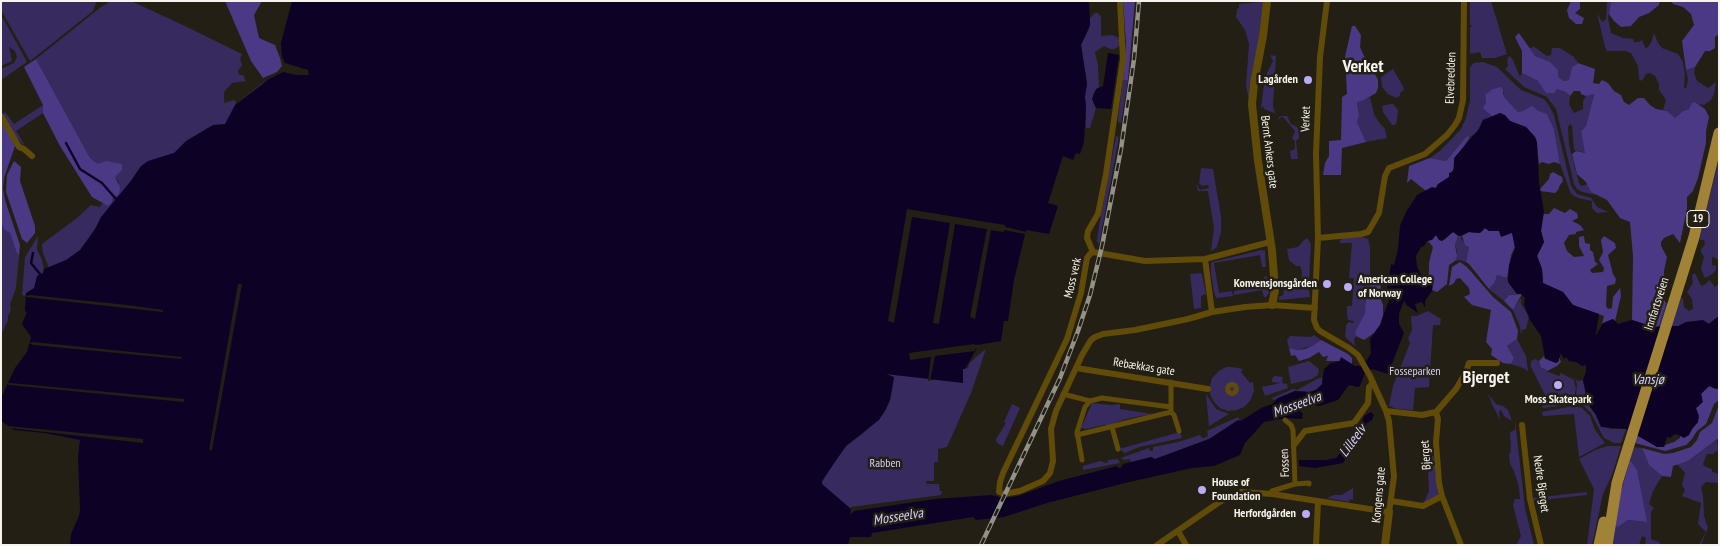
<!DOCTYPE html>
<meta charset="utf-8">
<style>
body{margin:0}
#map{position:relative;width:1720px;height:546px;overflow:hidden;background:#231f15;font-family:"PT Sans Narrow",sans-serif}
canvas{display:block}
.frame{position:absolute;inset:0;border:2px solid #f6f3ed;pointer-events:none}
</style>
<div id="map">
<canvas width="1720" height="546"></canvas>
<div class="frame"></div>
</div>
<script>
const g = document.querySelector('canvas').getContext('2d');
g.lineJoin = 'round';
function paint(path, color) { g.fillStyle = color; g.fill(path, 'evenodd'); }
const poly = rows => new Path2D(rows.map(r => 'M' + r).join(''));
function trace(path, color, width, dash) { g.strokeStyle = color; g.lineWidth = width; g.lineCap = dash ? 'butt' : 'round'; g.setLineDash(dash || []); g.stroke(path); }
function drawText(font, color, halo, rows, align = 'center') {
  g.font = font + ' "PT Sans Narrow",sans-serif'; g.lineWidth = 5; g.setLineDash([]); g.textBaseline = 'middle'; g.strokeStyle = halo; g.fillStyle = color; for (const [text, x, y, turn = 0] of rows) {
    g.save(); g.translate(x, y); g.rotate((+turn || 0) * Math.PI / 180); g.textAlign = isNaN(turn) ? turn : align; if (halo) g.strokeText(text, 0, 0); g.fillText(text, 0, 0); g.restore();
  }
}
const green = poly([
 [1,1,97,1,93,11,30,61,1,10],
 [111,1,131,1,187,27,242,54,240,59,242,65,238,71,239,75,243,75,246,81,232,83,224,92,224,103,234,100,236,102,235,105,261,84,283,72,119,231,50,271,43,253,42,244,77,218,91,205,100,207,103,202,108,206,112,199,116,196,119,182,115,177,90,158,36,59,101,7],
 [1470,1,1491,1,1507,54,1495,58,1482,58,1480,52,1470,54,1470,27,1472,27,1470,24],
 [1607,1,1611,1,1608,18,1611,33,1623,38,1633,39,1634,42,1639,42,1642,40,1646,49,1651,43,1654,33,1658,43,1662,48,1678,54,1683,62,1685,75,1684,88,1686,88,1688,80,1686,70,1695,67,1694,73,1697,81,1708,88,1716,82,1714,94,1711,100,1704,105,1698,104,1695,102,1689,109,1683,111,1675,118,1667,111,1663,110,1666,100,1659,90,1659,84,1655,76,1650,73,1646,74,1642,81,1639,79,1638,66,1631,53,1625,51,1607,51,1605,47,1597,13,1602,22,1606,19],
 [1263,2,1258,44,1249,88,1249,99,1246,86,1249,44,1245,30,1236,17,1237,9,1239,8,1239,4],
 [1095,13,1098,13,1101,17,1101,36,1112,35,1117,37,1119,38,1120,45,1115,49,1110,49,1104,46,1095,52,1098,65,1099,87,1093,94,1093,102,1096,108,1090,128,1086,128,1086,105,1084,101,1087,83,1081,45,1089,29,1090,18],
 [3,18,27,62,1,80,1,69,14,63,17,57,15,51,9,47,12,61,1,66,1,19],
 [1533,46,1547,56,1551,55,1552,48,1560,48,1574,57,1578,63,1572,67,1569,80,1564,81,1558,77,1558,70,1549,62,1535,56,1527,47,1532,48],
 [1270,55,1276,56,1273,106,1275,113,1274,113,1264,109,1263,106,1261,108,1265,77,1273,61],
 [1509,56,1512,58,1520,77,1522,73,1538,81,1566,92,1570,96,1569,104,1574,113,1583,109,1583,101,1586,96,1594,93,1586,126,1581,131,1586,153,1574,150,1572,126,1570,124,1568,127,1569,145,1579,183,1581,186,1588,184,1591,192,1596,195,1582,192,1577,189,1574,184,1556,109,1547,97,1524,87,1508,72,1505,69,1508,66,1507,60],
 [1483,62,1497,67,1521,90,1544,99,1548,104,1554,115,1571,186,1577,194,1591,198,1597,207,1608,212,1597,213,1592,208,1592,201,1578,198,1571,194,1560,164,1554,129,1547,114,1537,110,1518,112,1504,97,1504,92,1485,95,1486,103,1489,113,1493,117,1483,120,1477,132,1470,137,1467,136,1446,161,1430,158,1441,150,1461,129,1466,118,1470,101,1470,67,1474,63],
 [1393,69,1404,88,1403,91,1400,93,1400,96,1396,98,1388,94,1382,87,1381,77],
 [1123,80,1128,80,1121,123,1118,122,1118,117],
 [1370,97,1374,114,1378,121,1385,129,1387,138,1366,142,1357,122,1359,115,1357,101,1364,100],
 [1390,104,1393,104,1398,110,1397,121,1395,125,1392,125,1383,112,1382,106],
 [43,105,43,113,16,131,24,144,23,145,14,134,4,116,4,113,5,112,14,124],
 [1280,116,1287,116,1291,124,1297,127,1299,131,1299,138,1296,141,1298,159,1291,159,1290,151,1295,149,1295,141,1292,139,1295,131,1283,117,1281,117,1277,121],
 [1116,136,1119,137,1099,245,1097,241,1099,226],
 [1719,159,1719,261,1714,257,1712,257,1712,265,1716,266,1716,270,1711,275,1705,278,1701,269,1704,257,1701,252,1701,249,1704,246,1705,243,1704,240,1700,240,1700,237],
 [1201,168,1213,169,1221,216,1221,232,1217,246,1218,246,1213,250,1211,251,1214,228,1208,191,1198,191,1196,183,1200,190,1209,188,1208,185,1202,186,1199,183],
 [1,221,10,233,16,251,19,256,16,288,10,304,11,310,8,316,8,320,1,335],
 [38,236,37,249,42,260,44,271,39,284,26,296,22,295,25,257],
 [1359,236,1368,239,1370,247,1370,275,1376,282,1371,283,1371,294,1365,313,1355,332,1356,337,1354,339,1355,346,1345,337,1346,325,1349,322,1353,323,1354,321,1348,320,1347,313,1347,306,1352,306,1354,278,1349,278,1352,243,1340,243,1340,240,1343,238],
 [1458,236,1461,236,1462,240,1469,247,1466,262,1459,260,1455,261,1457,251,1455,245],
 [1307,238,1311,244,1309,281,1305,281,1305,289,1309,290,1310,297,1279,300,1279,297,1283,295,1284,290,1301,288,1302,272,1300,266,1296,266,1289,260,1287,249,1298,247,1304,240],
 [1262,250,1265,251,1266,267,1262,267,1260,255,1214,263,1219,293,1232,291,1233,296,1216,298,1214,292,1211,273,1211,263,1212,262],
 [1200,273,1202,274,1206,294,1201,296,1201,308,1194,309,1190,274],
 [1695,273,1701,286,1706,284,1709,280,1713,284,1714,287,1719,284,1719,316,1708,324,1686,322,1680,326,1659,326,1666,303,1678,306,1681,298,1683,298,1684,307,1689,311,1693,309,1692,299,1687,292,1693,283,1692,275],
 [1497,275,1507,278,1510,285,1517,294,1509,295,1504,301,1489,289,1495,282],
 [1267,276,1269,293,1266,297,1264,297,1262,290,1234,295,1234,291,1265,286,1264,277],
 [1521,298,1521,304,1529,316,1526,329,1522,330,1521,335,1520,326,1513,310],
 [1428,311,1441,319,1440,325,1433,325,1429,387,1415,388,1413,410,1397,409,1389,406,1393,386,1410,343,1408,338,1412,330,1411,316,1417,316],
 [1314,335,1321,340,1312,346,1297,350,1289,348,1287,340,1290,336,1311,337],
 [1517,339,1526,356,1528,371,1523,368,1511,364,1514,358,1507,346],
 [986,349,971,393,947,447,938,449,938,462,934,462,934,481,926,481,927,484,939,484,940,491,942,491,941,495,851,507,851,509,821,484,833,463,846,446,862,434,883,414,886,409,890,400,894,378,886,374,926,378,928,379,928,381,936,379,963,382,963,369,968,368,969,364,976,357],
 [1535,359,1539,361,1541,368,1545,369,1548,372,1559,376,1561,373,1574,380,1576,389,1572,402,1568,405,1543,408,1542,405,1546,405,1546,401,1541,401,1540,396,1545,395,1531,367,1531,361],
 [1309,361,1319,369,1318,375,1312,379,1291,384,1288,367],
 [1226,367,1232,367,1243,369,1241,372,1250,383,1253,382,1254,391,1250,401,1244,407,1237,410,1228,411,1220,408,1214,402,1210,394,1210,386,1212,378,1219,371],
 [1563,370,1578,381,1583,380,1588,404,1596,415,1601,426,1611,429,1626,429,1621,443,1614,443,1604,438,1591,413,1583,405,1578,403,1576,395,1577,385,1576,380],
 [1274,376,1283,377,1282,383,1287,384,1288,388,1265,396,1262,387,1281,383,1272,382,1272,379],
 [1319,378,1322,378,1322,384,1320,387,1312,392,1295,391,1276,399,1273,400,1272,398,1293,389,1297,390],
 [1206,394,1216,409,1229,414,1209,426],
 [1488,394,1496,404,1503,406,1508,410,1512,421,1504,416,1501,410,1499,411,1500,420,1492,404],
 [1092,403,1111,405,1120,404,1120,409,1152,414,1126,419,1109,425,1104,425,1085,429,1081,428,1080,426,1082,426],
 [1012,404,1020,408,1003,446,997,443,996,439,1006,423,1004,422],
 [1573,406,1582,408,1590,416,1595,430,1605,443,1579,457,1574,414,1543,416,1542,412],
 [1238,417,1240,420,1214,437,1164,456,1155,459,1151,457,1134,463,1131,462,1130,459,1124,460,1121,458,1149,448,1150,451,1153,451,1153,447,1178,442,1200,435,1202,438,1204,438,1208,436,1207,431],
 [1515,420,1525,508,1534,545,1516,545,1521,536,1513,506,1515,499,1520,499,1519,487,1514,471,1510,464,1509,455,1511,451,1510,432,1515,430],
 [1180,432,1182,438,1139,447,1125,453,1119,449],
 [1717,440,1718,450,1713,454,1707,454,1703,464,1704,466,1712,469,1712,472,1717,473,1719,479,1718,483,1706,482,1701,487,1703,495,1704,516,1708,528,1701,545,1699,545,1706,532,1698,524,1701,503,1682,496,1685,490,1682,485,1685,473,1677,464,1688,461],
 [1607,446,1621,446,1612,475,1603,494,1592,545,1587,545,1594,489,1579,459,1595,450],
 [1634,447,1642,448,1649,465,1662,476,1653,491,1649,504,1654,508,1651,512,1651,539,1659,542,1661,545,1645,545,1646,538,1642,536,1639,545,1611,545,1614,526,1618,527,1628,520,1646,522,1637,471,1630,460],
 [1428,448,1429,454,1433,456,1434,458,1438,495,1424,502,1429,491,1428,470,1423,468,1421,449],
 [1118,459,1120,463,1083,470,1083,466,1100,461,1105,463,1108,462,1108,460],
 [1353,488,1353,500,1350,499,1349,502,1327,498,1334,495,1341,495],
 [1587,492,1587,495,1533,501,1533,498]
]);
const forest = poly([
 [225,1,262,1,254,15,259,38,275,45,280,58,282,66,277,72,263,78,251,61],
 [1123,1,1135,1,1128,80,1123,80,1126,43],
 [1571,1,1580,1,1580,9,1575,13,1584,18,1582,24,1576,24,1569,18,1567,10],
 [1611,1,1660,1,1659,5,1649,13,1639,17,1631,26,1621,27,1614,21,1609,14],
 [1671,1,1719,1,1719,34,1715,37,1715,48,1710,51,1705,51,1695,67,1686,70,1682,41,1694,25,1691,14,1683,7,1673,4],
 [1352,26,1355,26,1361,35,1360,47,1364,56,1369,62,1378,80,1378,88,1376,93,1364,100,1357,102,1359,115,1357,122,1366,142,1342,148,1341,175,1323,175,1325,163,1329,156,1329,141,1341,140,1342,97,1347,94,1345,57],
 [1519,33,1535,56,1550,62,1558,70,1558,77,1564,81,1569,80,1572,67,1578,63,1595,69,1593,83,1599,84,1602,80,1608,83,1614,91,1621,95,1624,102,1629,105,1638,98,1644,98,1650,105,1656,109,1667,111,1675,118,1683,111,1689,109,1692,103,1695,102,1705,109,1709,117,1706,131,1706,143,1698,178,1693,191,1687,197,1687,208,1680,243,1673,234,1664,238,1661,242,1661,246,1667,257,1664,271,1664,300,1666,303,1659,326,1654,327,1632,320,1633,256,1630,222,1620,218,1607,200,1591,192,1586,182,1577,174,1572,154,1576,151,1585,153,1581,131,1586,126,1594,94,1586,96,1581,94,1580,91,1574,91,1570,96,1566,92,1557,89,1554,93,1546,93,1538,81,1522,73,1522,51,1515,37],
 [36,59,90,158,98,164,106,161,122,164,122,170,115,177,120,187,119,194,112,199,112,202,108,206,92,197,60,146,43,113,43,105,24,67],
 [1502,87,1504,97,1518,112,1523,111,1532,106,1537,110,1547,114,1554,129,1560,164,1554,162,1549,164,1542,162,1539,164,1536,138,1526,127,1510,121,1500,113,1493,117,1483,108,1486,103,1485,95,1493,89],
 [1,119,15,146,4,178,3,188,5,200,20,245,19,256,16,251,10,233,4,229,1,221],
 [1467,136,1470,137,1454,161,1453,171,1449,173,1449,177,1441,184,1438,184,1436,188,1432,188,1426,191,1411,179,1407,183,1409,166,1430,158,1446,161],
 [14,161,21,167,20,181,35,226,35,233,27,243,22,239,6,192,7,175],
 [1553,172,1562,177,1563,181,1560,185,1558,190,1555,193,1540,191,1540,189,1549,179,1550,174],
 [1554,208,1565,213,1570,209,1577,213,1578,218,1572,221,1580,225,1584,230,1576,232,1576,234,1569,235,1564,243,1567,251,1574,257,1584,256,1579,246,1579,237,1584,236,1585,243,1590,244,1590,250,1593,252,1595,262,1598,264,1590,270,1592,273,1603,272,1604,268,1599,260,1603,252,1601,240,1604,236,1615,243,1616,248,1608,255,1613,274,1616,279,1615,284,1607,286,1606,306,1608,309,1612,308,1613,297,1620,288,1621,296,1615,321,1613,319,1602,324,1604,316,1573,305,1563,292,1543,283,1542,269,1537,256,1544,242,1541,231,1542,217,1543,214,1549,214],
 [1485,228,1489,231,1499,231,1503,236,1512,232,1515,247,1511,255,1507,278,1497,275,1495,282,1489,289,1469,264,1466,262,1469,247,1465,245,1462,236,1469,232,1476,233,1481,232],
 [1453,232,1458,236,1455,245,1457,256,1455,261,1449,265,1447,284,1437,292,1432,290,1433,282,1429,280,1429,263,1433,247,1428,241,1436,235,1439,240,1444,240],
 [1460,262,1467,267,1493,297,1511,312,1518,331,1517,339,1507,346,1514,358,1511,364,1503,363,1491,355,1492,349,1486,342,1491,310,1472,305,1464,297,1470,294,1469,288,1460,278,1456,279,1454,283,1449,286,1452,267],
 [1376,282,1381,283,1380,297,1383,305,1383,315,1380,325,1374,333,1364,340,1356,336,1355,332,1365,313,1366,300,1371,294,1369,291,1371,283],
 [1522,294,1513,310,1504,301,1509,295],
 [1321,340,1348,354,1352,358,1352,364,1341,358,1339,361,1326,361,1328,356,1323,357,1319,352,1309,358,1299,361,1295,355,1291,356,1289,348,1297,350,1305,349,1312,346],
 [1544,356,1545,359,1556,363,1559,361,1559,357,1561,362,1557,366,1547,371,1545,369,1541,368,1539,361],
 [1709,386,1716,389,1719,388,1719,400,1714,404,1706,424,1697,431,1692,439,1686,445,1665,451,1635,443,1637,434,1657,447,1664,447,1665,445,1674,442,1680,438,1680,435,1683,437,1689,435,1692,429,1698,422,1696,408,1699,406,1702,399,1701,394],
 [1719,405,1719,438,1688,461,1673,466,1671,477,1662,476,1649,465,1642,448,1664,454,1673,453,1691,447,1697,440,1700,432,1712,423],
 [1630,460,1637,470,1647,522,1628,520,1618,527,1614,526,1621,491]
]);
const water = poly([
 [292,1,1089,1,1090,25,1081,45,1087,84,1085,97,1086,105,1084,142,1080,154,1076,153,1073,160,1063,156,1048,203,1058,206,1049,234,1026,230,1014,280,1008,321,1004,321,1001,341,983,344,977,348,965,369,963,369,963,383,886,374,894,377,890,400,886,409,879,420,846,446,822,481,822,484,851,509,850,515,854,511,935,499,991,495,1004,498,1018,496,1059,481,1117,466,1118,468,1121,468,1123,464,1151,457,1155,459,1209,439,1238,420,1241,421,1261,408,1272,404,1278,398,1295,391,1309,392,1316,390,1322,384,1324,369,1331,363,1340,361,1341,357,1355,366,1360,366,1367,360,1371,353,1370,339,1380,325,1390,297,1386,294,1391,264,1394,265,1398,249,1400,226,1406,212,1417,195,1432,187,1436,188,1438,184,1449,177,1449,173,1451,173,1454,169,1454,158,1479,129,1483,120,1500,113,1505,115,1510,121,1526,127,1534,136,1537,142,1539,182,1544,212,1541,231,1544,242,1537,256,1542,269,1543,283,1563,292,1573,305,1599,314,1596,333,1595,334,1596,335,1603,323,1613,319,1618,324,1632,320,1654,327,1678,326,1686,322,1703,320,1709,324,1719,316,1719,388,1716,389,1709,386,1701,394,1703,402,1696,408,1699,416,1698,422,1692,429,1689,435,1684,438,1676,434,1672,436,1671,438,1667,437,1664,447,1657,447,1626,429,1601,427,1596,415,1588,404,1583,380,1586,372,1586,365,1582,366,1576,362,1569,361,1566,357,1564,359,1561,353,1558,362,1556,363,1545,358,1541,336,1530,320,1524,305,1525,298,1521,294,1517,294,1508,282,1509,265,1515,248,1512,233,1501,237,1499,231,1489,231,1485,228,1480,233,1469,232,1459,236,1453,232,1442,241,1439,240,1436,235,1432,240,1427,241,1424,246,1421,247,1416,256,1417,267,1424,280,1433,282,1432,291,1425,301,1425,308,1422,302,1415,304,1418,313,1405,304,1406,303,1404,301,1403,303,1399,314,1399,324,1404,333,1388,374,1372,369,1364,375,1360,386,1358,387,1349,385,1338,400,1320,406,1313,405,1300,411,1303,414,1302,419,1285,418,1264,422,1245,443,1240,455,1214,466,1192,468,1125,483,1047,503,1004,517,976,520,973,517,872,533,871,537,850,537,848,545,70,545,71,534,79,516,80,510,78,456,80,440,45,433,14,430,1,421,1,398,15,368,27,352,31,337,22,324,27,312,25,311,26,293,34,288,37,276,43,273,44,269,66,260,80,250,95,229,101,217,130,182,141,166,148,161,174,153,186,141,213,125,225,124,235,105,269,79,283,72,296,75,309,75,308,70,285,63,282,57,281,43],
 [1108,53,1119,55,1111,109,1096,108,1092,99,1096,89,1103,86],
 [1371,412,1374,415,1372,420,1367,423,1364,429,1364,434,1360,437,1357,438,1352,449,1343,463,1315,468,1299,466,1299,460,1326,460,1336,458,1341,452,1341,446,1347,445,1352,443,1357,429,1361,426,1364,416]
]);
const pier = poly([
 [907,209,1005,225,1005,227,1026,232,1025,234,1004,230,1004,232,991,230,975,319,970,317,987,229,955,224,939,324,933,323,950,223,912,217,894,323,888,321],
 [238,284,242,284,234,328,212,450,209,450],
 [30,295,127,305,163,310,163,312,26,297,26,296],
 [29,343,33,342,182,357,181,359,33,345],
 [974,344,975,345,986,344,986,346,975,349,975,351,935,356,930,381,928,381,931,357,910,360,909,353],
 [8,383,10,383,184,399,184,402,10,385,7,384],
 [8,426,143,439,143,443,9,428]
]);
const stream = poly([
 [66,143,80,169,102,183,116,199],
 [33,253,31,263,40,274]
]);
const pedestrian = poly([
 [1171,382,1171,412,1174,415,1179,431],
 '1227.5 389a4.5 4.5 0 1 1 9 0a4.5 4.5 0 1 1-9 0Z',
 [1063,394,1090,401],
 [1112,427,1118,449],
 [1077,435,1171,412],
 [1082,460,1077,432,1085,407,1090,401,1102,398,1171,407],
 [1295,484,1309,483,1309,484],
 [1272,491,1295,484,1293,430,1291,425,1285,420]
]);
const minor = poly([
 [1120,1,1123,59,1106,174,1098,214,1088,231,1087,238,1093,252,1090,254,1087,258,1081,293,1067,339,1003,473,1000,482,999,492,1004,494,1020,491,1043,481,1050,473,1053,461,1051,429,1056,411,1082,355,1091,340,1095,337,1103,334,1135,330,1188,319,1212,312,1245,307,1272,305,1315,308],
 [1,116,19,147,24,149,32,156],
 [1318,238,1361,234,1368,232,1379,213,1385,176,1389,168,1425,154,1447,135,1455,125,1459,118,1463,100,1464,1],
 [1093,252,1145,261,1205,259,1270,242],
 [1205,259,1212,312],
 [1076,368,1208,389],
 [1386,411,1422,415,1436,412,1456,389,1466,372,1469,363,1497,363],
 [1436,412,1438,419,1436,442,1439,483,1442,496,1461,545],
 [1522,425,1530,499,1541,545],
 [1294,445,1305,431,1354,423,1368,403,1369,387,1373,382],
 [1391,501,1423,506,1442,496],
 [1178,531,1186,545],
 [1157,545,1221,501,1241,492,1272,494,1389,512,1394,477,1389,421,1386,411,1370,376,1358,355,1349,348,1320,331,1317,328,1314,320,1318,238,1316,154,1320,57,1327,1],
 [1316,545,1318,502]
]);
const tertiary = poly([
 [1267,1,1263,36,1254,83,1252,104,1258,161,1272,250,1275,290,1272,305],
 [1385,545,1389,512]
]);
const trunk = poly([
 [1599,545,1604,522],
 [1607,545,1617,483,1694,237,1719,133]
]);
const rail = poly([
 [981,545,1060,378,1078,331,1090,295,1102,246,1121,149,1134,59,1139,1]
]);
const markers = [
 [1308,80,5,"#b8abf7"],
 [1327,284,5,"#b8abf7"],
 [1348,287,5,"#b8abf7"],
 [1558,385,5,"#b8abf7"],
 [1202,490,5,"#b8abf7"],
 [1306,514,5,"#b8abf7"]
];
const shields = [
 [1698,219,22]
];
const shieldNames = [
 ["19",1698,219]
];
const streetNames = [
 ["Elvebredden",1451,78,-88],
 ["Verket",1306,119,-88],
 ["Bernt Ankers gate",1269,152,83],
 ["Moss verk",1073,278,-77],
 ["Innfartsveien",1657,304,-72],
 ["Rebækkas gate",1144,367,9],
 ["Bjerget",1426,455,-94],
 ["Fossen",1285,463,-92],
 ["Nedre Bjerget",1541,484,82],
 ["Kongens gate",1379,495,-85]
];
const poiNames = [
 ["Lagården",1298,80],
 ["American College",1358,280,"left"],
 ["of Norway",1358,294,"left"],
 ["Konvensjonsgården",1317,284],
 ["Moss Skatepark",1558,400,"center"],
 ["House of",1212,483,"left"],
 ["Foundation",1212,497,"left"],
 ["Herfordgården",1296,514]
];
const parkNames = [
 ["Fosseparken",1415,372],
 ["Rabben",885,464]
];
const waterNames = [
 ["Vansjø",1648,380],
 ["Mosseelva",1297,405,-20],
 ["Lilleelv",1353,441,-54],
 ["Mosseelva",898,517,-9]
];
const districtNames = [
 ["Verket",1363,67],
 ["Bjerget",1486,378]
];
paint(green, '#372a5f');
paint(forest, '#4c3986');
paint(water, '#0d0226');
paint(pier, '#231f15');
trace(stream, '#0d0226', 2.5);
trace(pedestrian, '#614b09', 5);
trace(minor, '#614b09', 6);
trace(tertiary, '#614b09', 8);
trace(trunk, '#a08336', 11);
trace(rail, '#949189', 4.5);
trace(rail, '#231f15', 2.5, [8]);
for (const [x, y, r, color] of markers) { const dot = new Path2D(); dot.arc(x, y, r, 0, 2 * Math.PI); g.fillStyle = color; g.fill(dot); trace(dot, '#231f15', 2); }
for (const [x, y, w] of shields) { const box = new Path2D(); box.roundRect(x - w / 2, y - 8.5, w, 17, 4); g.fillStyle = '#231f15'; g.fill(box); trace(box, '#f6f3ed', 1); }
drawText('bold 11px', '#f6f3ed', null, shieldNames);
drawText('12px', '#f6f3ed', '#231f15', streetNames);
drawText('bold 12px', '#f6f3ed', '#231f15', poiNames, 'right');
drawText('12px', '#d5cefb', '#231f15', parkNames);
drawText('italic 14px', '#d8d1fe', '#231f15', waterNames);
drawText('bold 18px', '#f6f3ed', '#231f15', districtNames);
</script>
